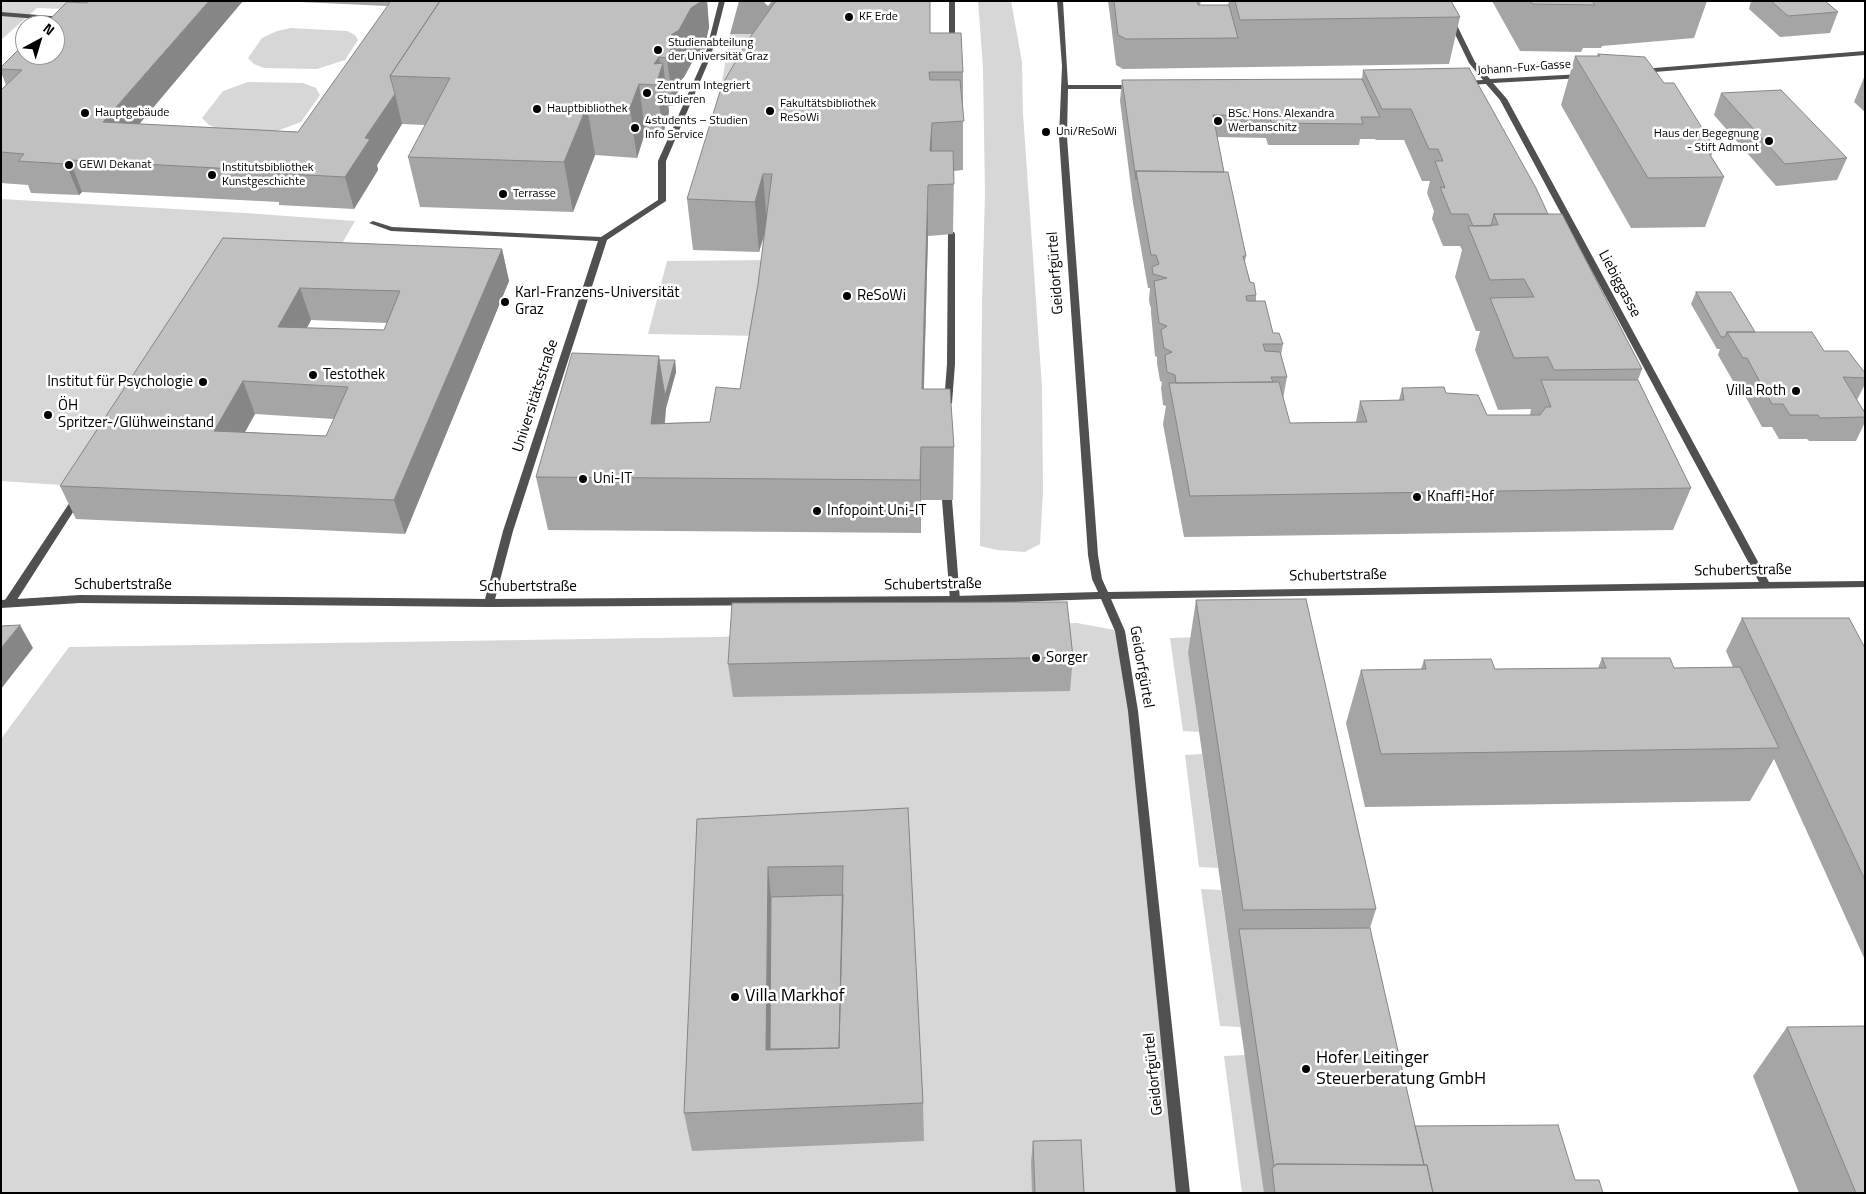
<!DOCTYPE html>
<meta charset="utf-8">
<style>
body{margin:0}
#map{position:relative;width:1866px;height:1194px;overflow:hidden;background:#fff;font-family:"Titillium Web",sans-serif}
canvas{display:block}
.frame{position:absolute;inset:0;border:2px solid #000;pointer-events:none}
.north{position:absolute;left:15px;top:15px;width:50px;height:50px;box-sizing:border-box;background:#fff;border:1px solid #999;border-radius:50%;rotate:39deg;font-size:14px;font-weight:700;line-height:20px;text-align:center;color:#000}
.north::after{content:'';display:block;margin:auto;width:18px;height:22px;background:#000;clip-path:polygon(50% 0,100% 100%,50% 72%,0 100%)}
</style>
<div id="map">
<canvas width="1866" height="1194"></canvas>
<div class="frame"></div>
<div class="north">N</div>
</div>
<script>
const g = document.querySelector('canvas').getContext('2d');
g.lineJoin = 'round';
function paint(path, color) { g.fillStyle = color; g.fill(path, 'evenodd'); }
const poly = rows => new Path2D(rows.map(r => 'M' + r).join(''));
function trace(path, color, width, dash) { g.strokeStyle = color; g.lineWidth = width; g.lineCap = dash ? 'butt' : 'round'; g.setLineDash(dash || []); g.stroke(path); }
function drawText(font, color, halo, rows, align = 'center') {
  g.font = font + ' "Titillium Web",sans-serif'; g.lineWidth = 5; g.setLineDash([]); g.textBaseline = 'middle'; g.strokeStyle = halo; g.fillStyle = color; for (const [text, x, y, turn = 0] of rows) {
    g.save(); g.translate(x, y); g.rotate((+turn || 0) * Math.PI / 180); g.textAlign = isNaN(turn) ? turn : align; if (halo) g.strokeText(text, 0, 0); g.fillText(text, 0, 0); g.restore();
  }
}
const green = poly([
 [1,1,93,1,79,7,63,9,37,8,1,40],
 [978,1,1011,1,1022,62,1023,114,1042,387,1043,491,1040,544,1025,552,997,550,980,546,982,302,985,194,983,68],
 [291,28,347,31,355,35,358,40,345,60,317,69,264,68,254,64,248,58,262,38,277,31],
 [730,34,766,34,721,88],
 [248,82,303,83,316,88,320,95,301,122,277,131,219,129,209,125,202,118,223,91],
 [1,199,245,213,355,221,328,268,76,486,1,481],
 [772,260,763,336,648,334,667,261],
 [1077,623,1120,631,1183,1193,1,1193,1,739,69,647,718,637],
 [1293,634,1295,652,1188,653,1199,732,1183,731,1170,638],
 [1202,754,1218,868,1199,867,1185,755],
 [1201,889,1221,890,1241,1027,1220,1026],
 [1245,1055,1265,1193,1242,1193,1224,1056]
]);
const water = poly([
 [739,1,763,1,768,6,772,1,790,1,766,34,730,34]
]);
const lane = poly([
 [719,1,725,1,711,56,666,161,666,201,607,240,513,531,494,603,493,606,485,606,484,603,503,531,598,241,391,231,369,223,373,221,392,227,601,237,658,200,658,161,705,56,719,1],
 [949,1,955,1,955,34,952,36,949,34,949,1],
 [1,12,63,17,66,19,63,21,1,16,1,12],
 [948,232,954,232,955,234,955,364,952,403,948,406,944,403,947,364,948,232],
 [77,495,82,498,13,606,5,606,4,603,5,600,74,496,77,495],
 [947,497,952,500,960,600,955,604,950,600,942,500,947,497]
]);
const street = poly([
 [1057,1,1063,1,1068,85,1133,85,1136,87,1133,89,1068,89,1067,137,1098,555,1102,579,1108,592,1759,582,1500,100,1486,84,1465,85,1462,83,1465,81,1483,80,1469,63,1439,1,1445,1,1475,62,1490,79,1582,74,1585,76,1582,78,1493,83,1507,99,1769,582,1865,581,1865,587,1111,599,1125,631,1138,711,1190,1193,1176,1193,1128,711,1115,631,1101,599,955,604,489,607,80,603,1,608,1,600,80,595,489,599,955,596,1098,592,1092,579,1088,555,1059,137,1062,66,1057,1],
 [1865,51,1865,55,1642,73,1639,71,1642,69,1865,51]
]);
const wall = poly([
 [278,1,707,1,709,27,707,36,708,47,696,55,684,77,681,80,681,84,673,106,668,106,669,112,663,134,645,133,637,158,595,155,573,212,420,207,408,157,425,125,402,124,377,165,378,170,354,209,279,205,279,202,82,192,79,195,31,193,28,185,1,183,1,90,6,85,1,72,1,67,25,43,139,124,298,132,388,6],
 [1108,1,1201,1,1200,5,1228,5,1229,1,1451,1,1460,17,1449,64,1123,69,1116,65,1110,16],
 [1492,1,1707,1,1694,38,1602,46,1601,48,1583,48,1581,52,1520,51],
 [1751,1,1825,1,1838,12,1830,33,1780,37,1749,9],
 [930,33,963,72,963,170,954,171,953,234,928,236,924,389,954,447,953,500,921,500,921,533,548,530,536,477,659,356,659,360,675,360,676,372,666,408,665,423,710,422,740,389,758,284,765,233,759,252,693,250,687,199],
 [1598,54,1664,83,1714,147,1711,157,1724,177,1705,227,1631,228,1561,105,1575,56,1597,56],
 [1363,70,1548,214,1642,369,1638,380,1691,488,1673,530,1184,537,1163,424,1166,406,1163,405,1161,388,1162,382,1160,381,1157,363,1157,357,1155,356,1151,313,1151,307,1150,306,1149,300,1150,288,1148,288,1133,203,1120,101,1122,80,1362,79],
 [1217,137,1266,138,1268,145,1359,145,1360,139,1375,139,1376,140,1404,140,1422,181,1430,181,1427,193,1434,211,1432,219,1443,246,1460,246,1462,250,1455,277,1476,331,1480,331,1475,350,1498,410,1531,409,1530,415,1487,415,1446,393,1402,388,1399,400,1360,401,1356,422,1290,423,1283,399,1287,377,1281,355,1283,344,1273,333,1256,301,1256,295,1250,282,1245,262,1246,256,1224,172],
 [1865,75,1865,112,1854,102],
 [1721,93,1847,158,1837,180,1776,186,1714,115],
 [223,238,502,249,509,281,405,534,76,519,60,486],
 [311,320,387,323,384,330,307,328],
 [255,414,334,419,326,436,245,432],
 [1696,292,1755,332,1824,351,1865,373,1865,384,1857,400,1865,413,1865,422,1856,441,1809,441,1807,439,1779,439,1772,427,1762,427,1737,381,1733,381,1718,355,1720,349,1717,349,1691,304],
 [1196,600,1376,909,1370,928,1415,1126,1575,1180,1603,1193,1264,1193,1188,653],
 [1742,618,1865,648,1865,960,1774,759,1750,801,1365,807,1346,723,1361,670,1421,669,1424,660,1495,669,1598,668,1602,658,1674,668,1733,667,1726,651],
 [1073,657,1070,691,733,697,728,664],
 [908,808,923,1103,924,1141,692,1151,684,1113,697,819],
 [1787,1027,1865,1193,1799,1193,1753,1076],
 [1033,1141,1084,1193,1032,1193,1031,1162]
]);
const shadedWall = poly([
 [209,1,243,1,115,153,103,122],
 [700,1,707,1,709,27,707,36,708,47,696,55,684,77,681,80,681,84,673,106,667,58,671,35,691,8],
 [659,57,661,70,663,63,669,112,663,134,654,64],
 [639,84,645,133,637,158,630,108],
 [395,94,402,124,377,165,378,170,354,209,345,177,365,138],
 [587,106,595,155,573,212,564,162],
 [932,123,932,172,930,151],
 [70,160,82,192,79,195,66,164],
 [763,174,767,225,759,252,755,202],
 [928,185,928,236,922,441,922,389],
 [502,249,509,281,405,534,394,500],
 [300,288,311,320,289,360,278,327],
 [659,356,665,396,675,360,676,372,666,408,659,476,651,424],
 [243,381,255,414,227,464,214,431],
 [921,447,921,533,920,480],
 [20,625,33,648,1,689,1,648],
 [768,867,772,907,771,1077,766,1050]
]);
const building = poly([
 [89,1,209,1,103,122,298,132,391,1,440,1,390,76,395,94,365,138,370,139,345,177,269,173,271,171,70,160,66,164,18,161,24,154,1,152,1,90,22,70,1,69,1,67,25,43,25,55,55,55,55,25,44,25,67,2,87,3,89,1],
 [440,1,702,1,691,8,679,30,671,35,676,36,667,58,659,57,654,64,663,63,656,85,639,84,630,108,587,106,564,162,408,157,450,78,390,76,440,1],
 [776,1,930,1,930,33,961,33,963,72,929,72,930,80,960,80,964,121,932,123,930,151,953,151,954,184,928,185,922,389,950,389,954,447,921,447,920,480,536,477,572,353,659,356,651,424,710,422,716,387,740,389,758,284,772,174,763,174,755,202,687,199,722,85,748,40,776,1],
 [1114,1,1197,1,1198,5,1229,5,1238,38,1126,39,1118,35,1114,1],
 [1235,1,1451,1,1460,17,1240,20,1235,1],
 [1531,1,1592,1,1595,5,1532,4,1531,1],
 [1771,1,1825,1,1838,12,1788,16,1771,1],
 [1598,54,1645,57,1664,83,1674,83,1714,147,1705,147,1724,177,1648,178,1575,56,1600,56,1598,54],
 [1469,68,1536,188,1548,214,1494,214,1491,226,1473,226,1468,214,1451,214,1440,187,1445,188,1435,161,1443,161,1438,149,1429,149,1411,109,1382,109,1363,70,1469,68],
 [1362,79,1380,117,1361,117,1363,124,1272,123,1269,116,1213,115,1224,172,1136,171,1136,180,1122,80,1362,79],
 [1781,90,1847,158,1785,164,1721,93,1781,90],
 [1136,171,1228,172,1246,256,1243,256,1250,282,1254,283,1256,295,1246,296,1247,301,1265,301,1273,333,1279,333,1283,344,1263,344,1265,351,1280,352,1287,377,1271,377,1273,382,1176,383,1175,375,1167,372,1165,355,1172,352,1164,348,1161,330,1167,326,1159,323,1154,281,1167,278,1153,274,1152,267,1159,264,1156,255,1151,255,1136,171],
 [1494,214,1562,214,1642,369,1554,370,1548,357,1514,358,1490,298,1534,297,1524,279,1490,280,1468,226,1498,225,1494,214],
 [223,238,502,249,394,500,60,486,223,238],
 [300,288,400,291,384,330,278,327,300,288],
 [243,381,348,387,326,436,214,431,243,381],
 [1696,292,1731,292,1755,332,1727,332,1725,337,1721,337,1696,292],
 [1727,332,1812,332,1824,351,1848,351,1865,373,1865,378,1843,377,1865,413,1865,417,1820,418,1818,415,1790,415,1783,404,1772,404,1747,358,1743,358,1727,332],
 [659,360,675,360,665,396,659,360],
 [1541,380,1638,380,1691,488,1190,496,1169,383,1279,382,1290,423,1367,422,1360,401,1404,400,1402,388,1444,387,1446,393,1478,395,1487,415,1540,415,1546,407,1551,407,1541,380],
 [1306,599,1376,909,1243,910,1196,600,1306,599],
 [1067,602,1073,657,728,664,732,603,1067,602],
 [1742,618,1849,618,1865,648,1865,880,1742,618],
 [20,625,1,648,1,626,20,625],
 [1602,658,1670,658,1674,668,1740,667,1779,748,1381,754,1361,670,1426,669,1424,660,1491,659,1495,669,1606,668,1602,658],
 [908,808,923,1103,684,1113,697,819,908,808],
 [843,866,839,1048,766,1050,768,867,843,866],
 [843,895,839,1048,770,1049,771,897,843,895],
 [1370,928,1424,1165,1277,1164,1274,1166,1239,929,1370,928],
 [1865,1026,1865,1193,1856,1193,1787,1027,1865,1026],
 [1558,1125,1575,1180,1599,1180,1603,1193,1433,1193,1427,1165,1424,1165,1415,1126,1558,1125],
 [1081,1140,1084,1193,1035,1193,1033,1141,1081,1140],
 [1277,1164,1427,1165,1433,1193,1275,1193,1272,1168,1277,1164]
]);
const markers = [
 [849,17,5,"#000"],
 [658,50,5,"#000"],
 [647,93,5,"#000"],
 [537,109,5,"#000"],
 [770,111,5,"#000"],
 [85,113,5,"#000"],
 [1218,121,5,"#000"],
 [635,128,5,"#000"],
 [1046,132,5,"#000"],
 [1769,141,5,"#000"],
 [69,165,5,"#000"],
 [212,175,5,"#000"],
 [503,194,5,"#000"],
 [847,296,5,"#000"],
 [505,302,5,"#000"],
 [313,375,5,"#000"],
 [203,382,5,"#000"],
 [1796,391,5,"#000"],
 [48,415,5,"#000"],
 [583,479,5,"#000"],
 [1417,497,5,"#000"],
 [817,511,5,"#000"],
 [1036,658,5,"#000"],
 [735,997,5,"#000"],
 [1306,1069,5,"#000"]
];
const farPoinames = [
 ["KF Erde",859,17],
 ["Studienabteilung",668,43],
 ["der Universität Graz",668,57],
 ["Zentrum Integriert",657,86],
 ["Studieren",657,100],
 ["Fakultätsbibliothek",780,104],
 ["ReSoWi",780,118],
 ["Hauptbibliothek",547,109],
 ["Hauptgebäude",95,113],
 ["BSc. Hons. Alexandra",1228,114],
 ["Werbanschitz",1228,128],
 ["4students – Studien",645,121],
 ["Info Service",645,135],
 ["Uni/ReSoWi",1056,132],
 ["Haus der Begegnung",1759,134,"right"],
 ["- Stift Admont",1759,148,"right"],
 ["GEWI Dekanat",79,165],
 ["Institutsbibliothek",222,168],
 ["Kunstgeschichte",222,182],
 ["Terrasse",513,194]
];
const farStreetnames = [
 ["Johann-Fux-Gasse",1524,68,-4]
];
const streetNames = [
 ["Geidorfgürtel",1056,273,-94],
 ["Liebiggasse",1619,284,62],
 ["Universitätsstraße",536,396,-72],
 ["Schubertstraße",1743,571,-1],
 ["Schubertstraße",1338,576,-1],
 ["Schubertstraße",123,585],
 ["Schubertstraße",933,585,-1],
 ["Schubertstraße",528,587],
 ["Geidorfgürtel",1141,667,80],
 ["Geidorfgürtel",1154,1074,-96]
];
const poiNames = [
 ["Karl-Franzens-Universität",515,293],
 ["Graz",515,310],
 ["ReSoWi",857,296],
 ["Testothek",323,375],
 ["Institut für Psychologie",193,382,"right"],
 ["Villa Roth",1786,391,"right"],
 ["ÖH",58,406],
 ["Spritzer-/Glühweinstand",58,423],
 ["Uni-IT",593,479],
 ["Knaffl-Hof",1427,497],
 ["Infopoint Uni-IT",827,511],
 ["Sorger",1046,658]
];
const nearPoinames = [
 ["Villa Markhof",745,997],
 ["Hofer Leitinger",1316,1059],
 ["Steuerberatung GmbH",1316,1080]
];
paint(green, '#d7d7d7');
paint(water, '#9e9e9e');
paint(lane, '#505050');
paint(street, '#505050');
paint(wall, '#a5a5a5');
paint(shadedWall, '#868686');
paint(building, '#c0c0c0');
trace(building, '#868686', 1);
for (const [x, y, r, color] of markers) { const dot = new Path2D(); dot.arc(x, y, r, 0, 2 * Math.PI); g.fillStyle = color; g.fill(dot); trace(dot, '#fff', 2); }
drawText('12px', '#000', '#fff', farPoinames, 'left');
drawText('12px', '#000', '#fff', farStreetnames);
drawText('15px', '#000', '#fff', streetNames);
drawText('15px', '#000', '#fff', poiNames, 'left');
drawText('18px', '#000', '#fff', nearPoinames, 'left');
</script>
